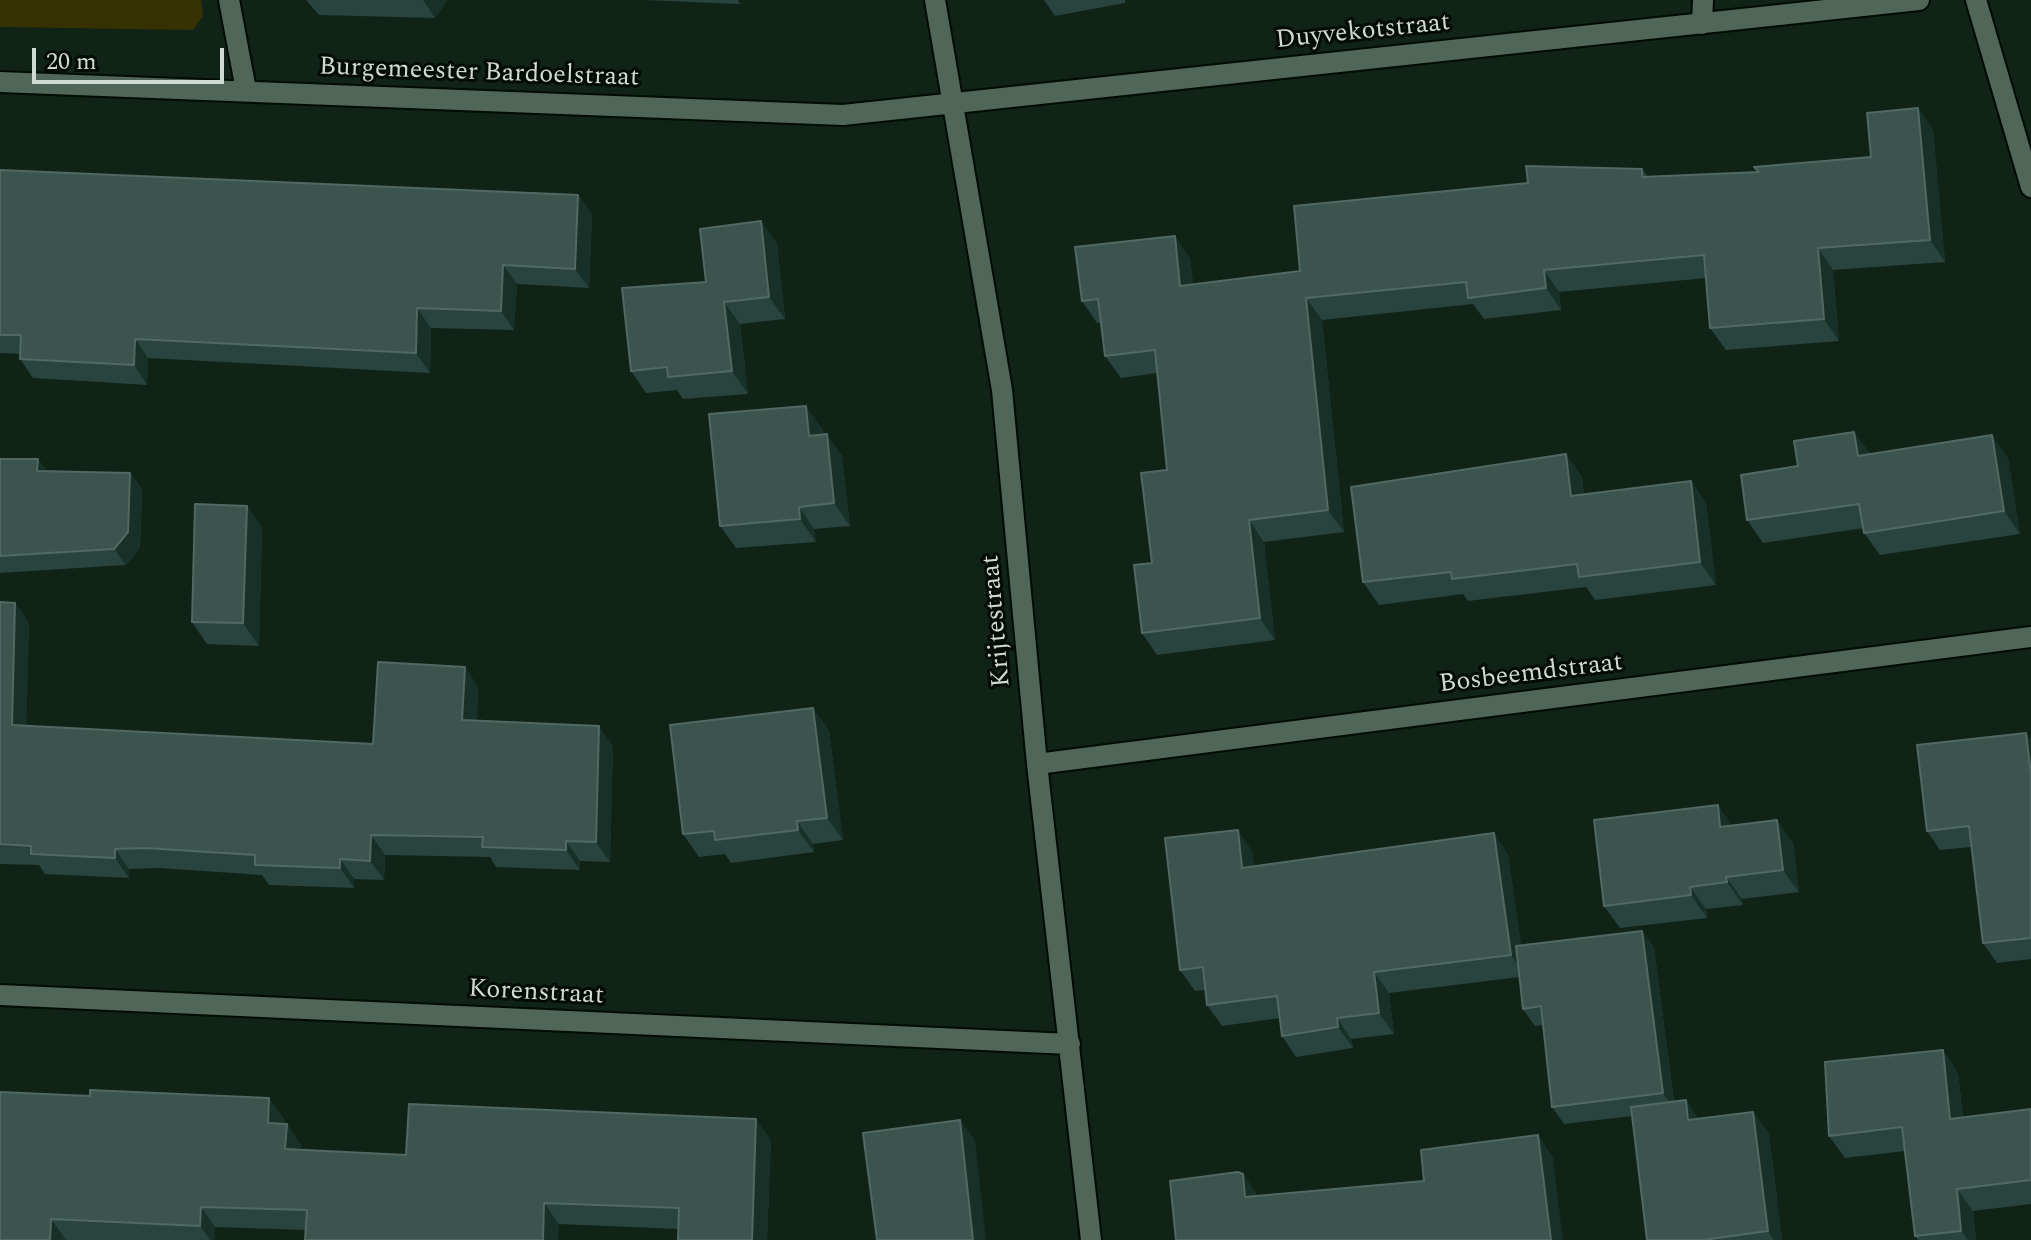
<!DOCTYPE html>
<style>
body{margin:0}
#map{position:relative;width:2031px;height:1240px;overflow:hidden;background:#0f2317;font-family:Spectral,serif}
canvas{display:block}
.scale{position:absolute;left:32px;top:48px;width:192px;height:36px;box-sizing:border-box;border:4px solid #cedad2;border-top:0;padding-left:10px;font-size:24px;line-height:28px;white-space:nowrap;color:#cedad2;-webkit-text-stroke:6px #040a06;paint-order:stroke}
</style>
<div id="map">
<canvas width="2031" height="1240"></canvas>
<div class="scale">20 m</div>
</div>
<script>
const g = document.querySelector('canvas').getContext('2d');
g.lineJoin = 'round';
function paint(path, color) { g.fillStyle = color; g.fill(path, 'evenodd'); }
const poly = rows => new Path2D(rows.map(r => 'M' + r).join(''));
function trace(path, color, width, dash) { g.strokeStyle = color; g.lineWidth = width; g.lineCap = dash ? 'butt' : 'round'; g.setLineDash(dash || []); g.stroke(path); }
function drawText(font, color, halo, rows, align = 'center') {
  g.font = font + ' Spectral,serif'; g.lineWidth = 6; g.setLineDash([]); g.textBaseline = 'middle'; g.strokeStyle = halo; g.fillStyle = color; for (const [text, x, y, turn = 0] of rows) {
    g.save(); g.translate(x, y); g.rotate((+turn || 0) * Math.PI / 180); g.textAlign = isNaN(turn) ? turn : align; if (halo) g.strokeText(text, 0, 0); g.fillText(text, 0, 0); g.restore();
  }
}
const green = poly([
 [0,0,201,0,203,16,193,30,0,27]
]);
const minor = poly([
 [229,0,246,90],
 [935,0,1002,390,1037,764,1091,1240],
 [1976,0,2031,187],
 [1702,24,1703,0],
 [0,82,843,115,1919,0],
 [1037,764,2031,637],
 [0,995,1070,1044]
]);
const wall = poly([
 [306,0,447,0,435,18,319,15],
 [643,0,738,0,740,4],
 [1044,0,1125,0,1125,3,1055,16],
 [1918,108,1933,130,1945,262,1833,270,1839,341,1726,350,1710,328,1706,278,1559,292,1561,310,1484,319,1473,304,1322,320,1344,532,1264,542,1275,640,1157,655,1142,633,1152,563,1167,470,1157,373,1121,378,1105,356,1101,322,1097,323,1082,301,1190,258,1193,284,1300,271,1528,183,1642,169,1648,177,1757,172,1754,167,1871,157],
 [0,170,578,195,592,214,589,288,517,284,514,330,431,328,430,373,148,358,147,385,33,378,20,359,20,354,0,353],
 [761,221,777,244,785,319,740,324,748,394,683,399,677,390,646,393,631,371,706,282],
 [822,428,823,434,842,456,850,526,814,529,816,542,736,548,720,526],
 [1854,432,1870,454,2008,458,2020,534,1880,555,1864,533,1864,528,1763,543,1747,520,1798,466],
 [1566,454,1582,477,1584,494,1691,481,1706,503,1716,585,1595,600,1586,587,1468,601,1463,594,1379,605,1363,582],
 [0,459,38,459,46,471,130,473,142,489,140,548,126,565,0,573],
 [247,506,262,528,259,646,207,644,192,622],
 [0,602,15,603,29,623,26,726,373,744,465,667,478,687,477,720,613,746,610,862,580,861,580,870,496,867,490,857,385,855,384,880,354,879,354,888,269,885,262,875,159,868,129,869,129,878,45,874,39,865,0,864],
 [829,730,843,840,813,844,814,852,731,863,725,854,699,857,683,834],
 [2031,739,2031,959,1997,963,1983,943,1971,847,1940,850,1927,831],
 [1732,826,1793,843,1799,892,1742,899,1743,905,1706,909,1707,918,1620,928,1604,906],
 [1252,851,1254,866,1508,854,1521,945,1642,931,1654,948,1674,1101,1699,1119,1753,1112,1769,1134,1782,1240,1647,1240,1632,1116,1564,1124,1552,1107,1543,1025,1535,1026,1523,1009,1520,977,1389,993,1394,1034,1351,1039,1353,1048,1296,1057,1282,1036,1280,1018,1222,1026,1207,1005,1205,990,1195,991,1180,970],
 [1943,1050,1958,1073,1963,1117,2031,1109,2031,1204,1973,1211,1976,1240,1918,1240,1915,1236,1905,1151,1845,1158,1829,1136],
 [90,1096,269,1098,284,1119,284,1124,287,1124,301,1145,301,1150,406,1155,771,1140,767,1240,678,1240,678,1229,559,1224,306,1230,215,1227,215,1240,0,1240]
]);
const shadedWall = poly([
 [423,0,447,0,435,18],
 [1918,108,1933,130,1945,262,1930,240],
 [578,195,592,214,589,288,575,269],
 [761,221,777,244,785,319,769,297],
 [1175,236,1190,258,1196,307,1180,286],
 [1818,248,1833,270,1839,341,1824,319],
 [503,265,517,284,514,330,501,311],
 [1544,270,1559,292,1561,310,1546,288],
 [1306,298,1322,320,1344,532,1328,510],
 [724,302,740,324,748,394,732,371],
 [417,308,431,328,430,373,416,353],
 [135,339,148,358,147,385,134,365],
 [806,406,822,428,824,458,809,436],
 [1854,432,1870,454,1858,456],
 [827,434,842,456,850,526,834,503],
 [1992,435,2008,458,2020,534,2004,511],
 [1566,454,1582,477,1587,518,1571,496],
 [38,459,49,476,37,471],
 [130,473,142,489,140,548,126,565,114,549],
 [1691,481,1706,503,1716,585,1700,562],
 [247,506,262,528,259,646,243,623],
 [799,507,814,529,816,542,800,519],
 [1249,520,1264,542,1275,640,1260,618],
 [15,603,29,623,26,745,12,725],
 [465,667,478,687,476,740,462,720],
 [813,708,829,730,843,840,827,818],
 [599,726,613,746,610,862,596,842],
 [2026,733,2031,739,2031,775],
 [1718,805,1733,827,1720,827],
 [1777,820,1793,843,1799,892,1783,870],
 [797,821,813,844,814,852,798,830],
 [1238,830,1252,851,1257,889,1242,868],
 [1494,833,1508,854,1526,976,1511,955],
 [371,835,385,855,384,880,370,861],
 [566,841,580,861,580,870,566,850],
 [115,849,129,869,129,878,115,858],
 [340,859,354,879,354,888,340,868],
 [1726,877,1742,899,1743,905,1727,882],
 [1690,887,1706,909,1707,918,1691,895],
 [1642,931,1654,948,1675,1110,1663,1093],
 [1374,972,1389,993,1394,1034,1379,1013],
 [1337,1018,1351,1039,1353,1048,1338,1027],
 [1943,1050,1958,1073,1965,1141,1950,1119],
 [269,1098,284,1119,283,1144,268,1123],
 [1686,1100,1701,1122,1688,1120],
 [1753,1112,1769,1134,1782,1240,1774,1240,1768,1231],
 [756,1119,771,1140,767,1240,752,1240],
 [960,1120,975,1140,986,1240,973,1240],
 [287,1124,301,1145,300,1170,285,1149],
 [1538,1135,1553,1157,1563,1240,1551,1240],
 [1243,1174,1258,1195,1260,1218,1245,1197],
 [1957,1189,1973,1211,1976,1240,1968,1240,1961,1231],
 [544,1203,559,1224,558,1240,543,1240],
 [201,1207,215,1227,215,1240,210,1240,200,1226],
 [51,1219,66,1240,50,1240]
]);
const building = poly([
 [1918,108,1930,240,1818,248,1824,319,1710,328,1704,255,1544,270,1546,288,1468,298,1466,282,1306,298,1328,510,1249,520,1260,618,1142,633,1134,565,1152,563,1141,473,1167,470,1155,350,1105,356,1098,299,1082,301,1075,247,1175,236,1180,286,1300,271,1294,206,1528,183,1526,166,1642,169,1642,177,1759,172,1754,167,1871,157,1867,113,1918,108],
 [0,170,578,195,575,269,503,265,501,311,417,308,416,353,135,339,134,365,20,359,21,335,0,335,0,170],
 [761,221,769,297,724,302,732,371,668,377,667,367,631,371,622,288,706,282,700,229,761,221],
 [806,406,809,436,827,434,834,503,799,507,800,519,720,526,709,414,806,406],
 [1854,432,1858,456,1992,435,2004,511,1864,533,1859,504,1747,520,1741,475,1798,466,1794,441,1854,432],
 [1566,454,1571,496,1691,481,1700,562,1579,577,1577,564,1452,579,1451,572,1363,582,1351,487,1566,454],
 [0,459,38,459,37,471,130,473,128,532,114,549,0,556,0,459],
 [195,504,247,506,243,623,192,622,195,504],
 [0,602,15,603,12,725,373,744,378,662,465,667,462,720,599,726,596,842,566,841,566,850,482,847,483,837,371,835,370,861,340,859,340,868,255,865,255,855,145,848,115,849,115,858,31,854,31,846,0,844,0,602],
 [813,708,827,818,797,821,798,830,715,840,714,831,683,834,670,725,813,708],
 [2026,733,2031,775,2031,938,1983,943,1969,826,1927,831,1917,745,2026,733],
 [1718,805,1720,827,1777,820,1783,870,1726,877,1727,882,1690,887,1691,895,1604,906,1594,820,1718,805],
 [1238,830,1242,868,1494,833,1511,955,1374,972,1379,1013,1337,1018,1338,1027,1282,1036,1277,996,1207,1005,1203,967,1180,970,1165,838,1238,830],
 [1642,931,1663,1093,1552,1107,1541,1006,1523,1009,1516,946,1642,931],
 [1943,1050,1950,1119,2031,1109,2031,1180,1957,1189,1961,1231,1915,1236,1902,1127,1829,1136,1825,1062,1943,1050],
 [90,1090,269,1098,268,1123,287,1124,285,1149,406,1155,409,1104,756,1119,752,1240,678,1240,679,1208,544,1203,543,1240,305,1240,307,1210,201,1207,200,1226,51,1219,50,1240,0,1240,0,1092,90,1096,90,1090],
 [1686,1100,1688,1120,1753,1112,1768,1231,1703,1240,1647,1240,1631,1107,1686,1100],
 [960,1120,973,1240,877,1240,863,1133,960,1120],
 [1538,1135,1551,1240,1176,1240,1170,1181,1238,1172,1243,1174,1245,1197,1424,1181,1421,1150,1538,1135]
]);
const streetNames = [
 ["Duyvekotstraat",1363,33,-6],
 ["Burgemeester Bardoelstraat",479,74,2],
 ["Krijtestraat",998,621,-95],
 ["Bosbeemdstraat",1531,675,-7],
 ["Korenstraat",536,994,3]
];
paint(green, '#363100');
trace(minor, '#000c04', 24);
trace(minor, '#506658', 20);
paint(wall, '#29433e');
paint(shadedWall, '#173028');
paint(building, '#3b544e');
trace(building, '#526963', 2);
drawText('26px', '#cedad2', '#040a06', streetNames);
</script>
